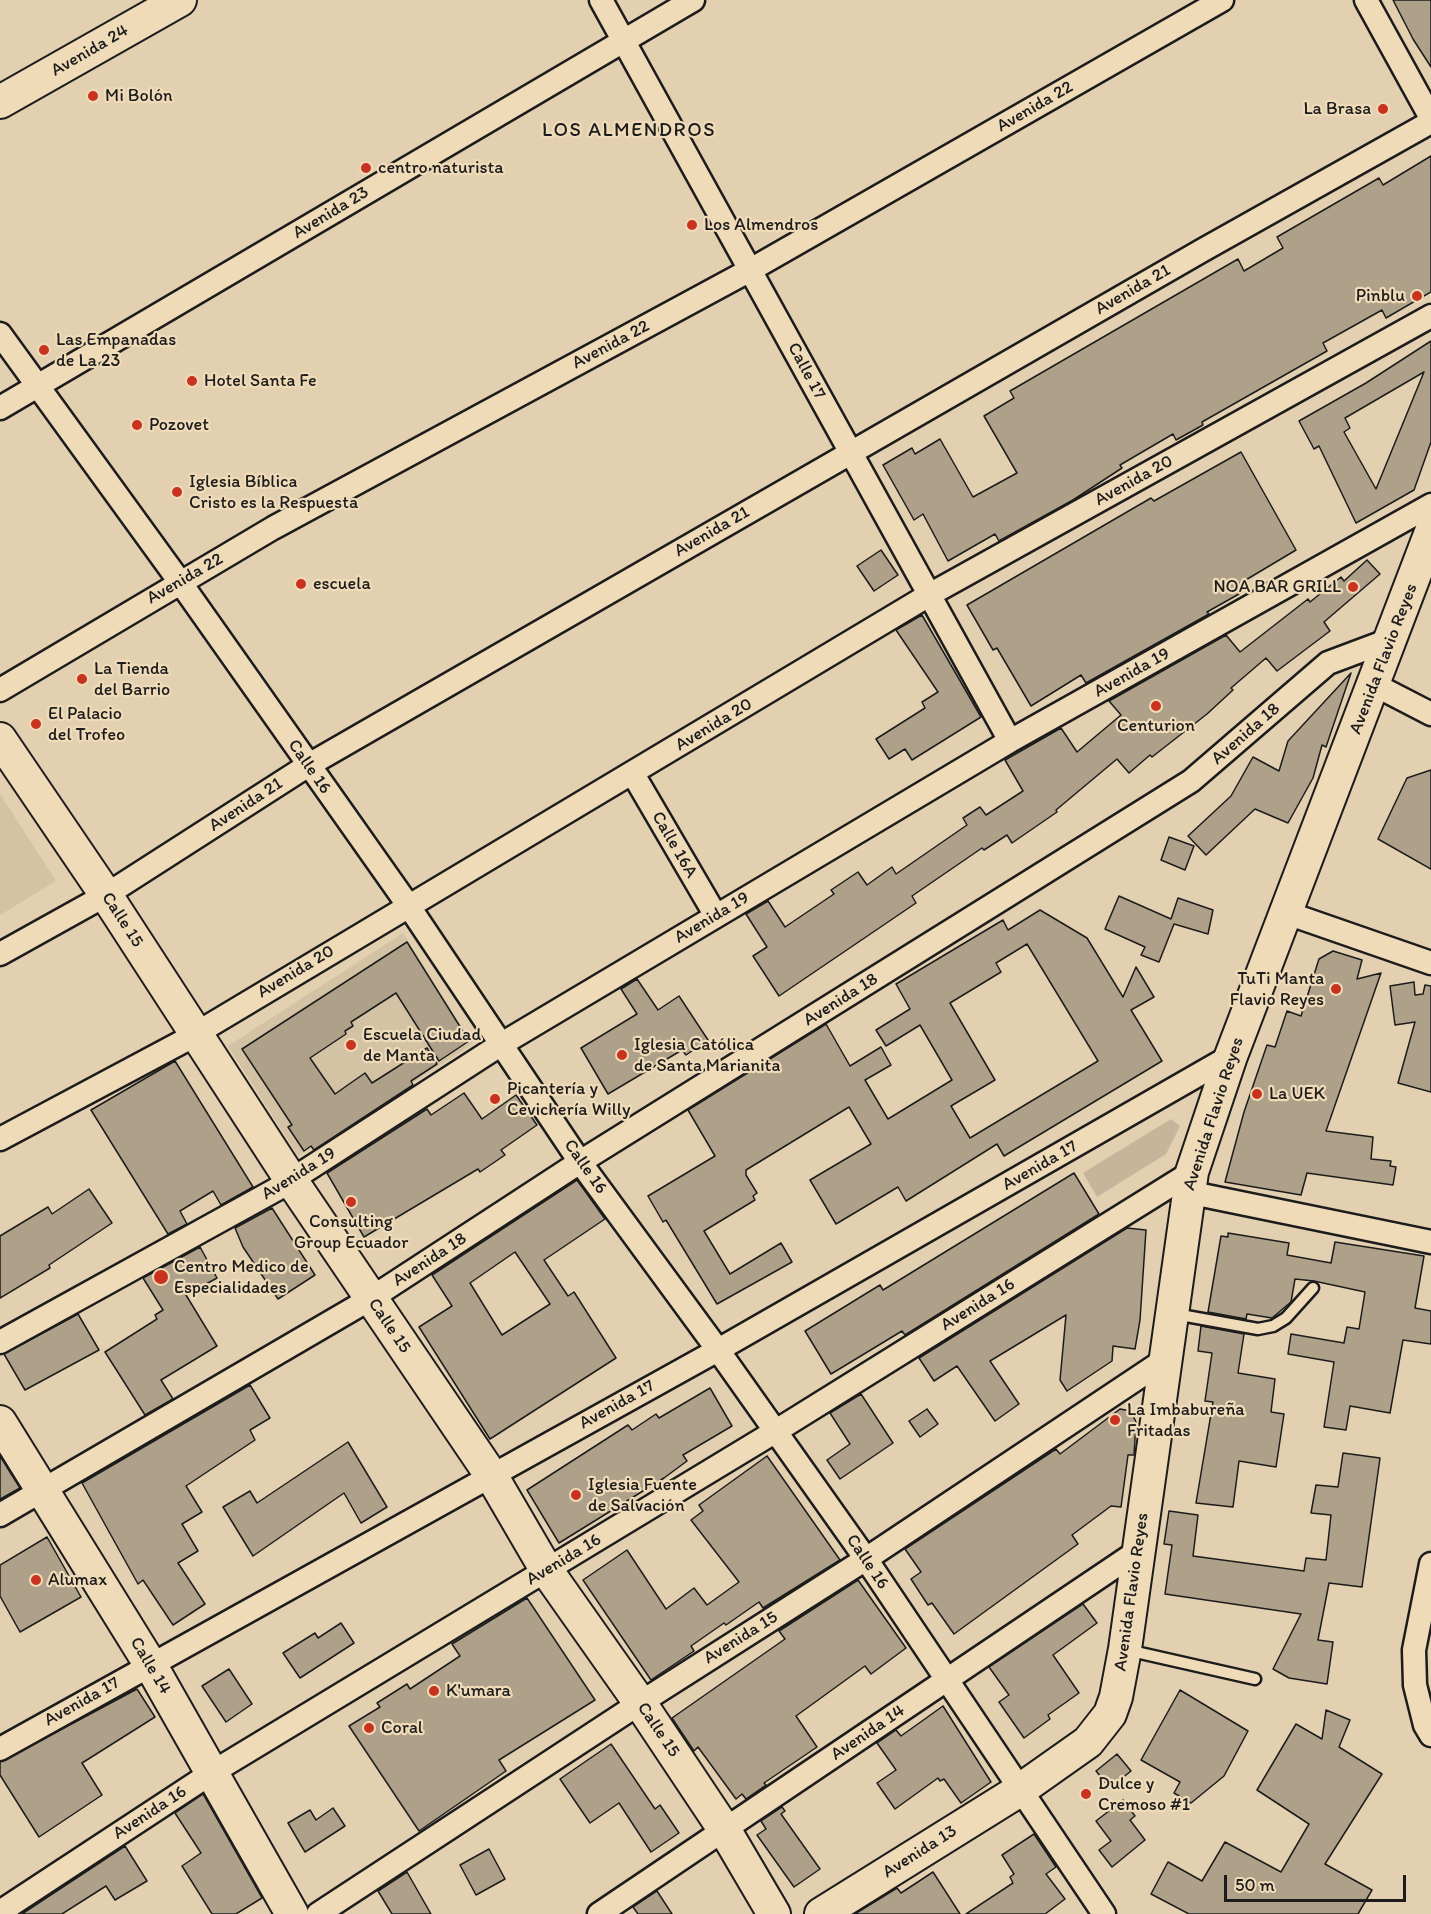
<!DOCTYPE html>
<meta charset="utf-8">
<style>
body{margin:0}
#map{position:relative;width:1431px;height:1914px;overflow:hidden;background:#e3d0b0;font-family:Itim,sans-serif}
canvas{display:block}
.scale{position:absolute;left:1224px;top:1875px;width:182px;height:27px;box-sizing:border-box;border:3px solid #1c1c1c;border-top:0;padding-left:8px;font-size:18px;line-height:21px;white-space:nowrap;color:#1c1c1c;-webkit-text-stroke:4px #f0dbb9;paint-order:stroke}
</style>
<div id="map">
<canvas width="1431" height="1914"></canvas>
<div class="scale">50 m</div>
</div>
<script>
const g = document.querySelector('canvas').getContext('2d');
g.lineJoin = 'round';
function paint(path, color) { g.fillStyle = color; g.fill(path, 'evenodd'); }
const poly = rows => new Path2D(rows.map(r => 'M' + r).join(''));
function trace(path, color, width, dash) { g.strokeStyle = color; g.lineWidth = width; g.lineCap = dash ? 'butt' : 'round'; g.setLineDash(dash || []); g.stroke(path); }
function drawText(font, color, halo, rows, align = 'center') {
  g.font = font + ' Itim,sans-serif'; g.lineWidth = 4.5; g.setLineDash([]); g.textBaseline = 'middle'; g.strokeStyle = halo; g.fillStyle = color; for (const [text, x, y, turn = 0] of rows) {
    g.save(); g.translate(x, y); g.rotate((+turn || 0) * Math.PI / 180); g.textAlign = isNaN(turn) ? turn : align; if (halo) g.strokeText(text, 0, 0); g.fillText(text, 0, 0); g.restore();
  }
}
const built = poly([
 [0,794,56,881,0,915],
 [403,933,473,1044,298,1156,228,1046]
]);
const green = poly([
 [1171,1119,1180,1126,1166,1154,1097,1197,1083,1173]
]);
const building = poly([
 [1393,0,1431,0,1431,67,1413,39,1393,0],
 [1431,156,1431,292,1386,318,1382,310,1323,343,1327,351,1202,422,1203,425,1176,440,1173,434,1120,465,1122,468,1073,500,999,541,995,534,948,561,923,514,914,520,883,465,912,448,915,454,940,439,973,497,1017,473,984,416,1014,398,1010,391,1238,259,1244,271,1283,248,1277,237,1379,178,1383,185,1431,156],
 [1431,341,1431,442,1414,490,1356,523,1319,446,1314,449,1299,421,1366,383,1431,341],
 [1424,372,1376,489,1344,432,1350,428,1345,418,1424,372],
 [1241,452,1296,550,1234,587,1239,594,1207,612,1209,614,1086,683,1081,675,1031,706,997,648,993,650,967,605,1151,498,1154,501,1241,452],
 [881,550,898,575,874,591,857,566,881,550],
 [1367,560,1380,574,1324,622,1330,631,1277,671,1266,658,1231,688,1233,690,1207,714,1152,757,1150,755,1129,773,1117,759,1056,810,1057,812,1012,843,1007,835,984,850,982,848,912,896,916,903,779,996,753,956,767,947,746,914,768,901,785,927,834,894,831,890,858,872,867,885,892,867,896,874,967,825,963,818,980,807,986,815,1023,791,1005,760,1061,728,1077,752,1121,715,1109,701,1226,635,1240,652,1308,599,1310,602,1341,577,1344,581,1367,560],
 [922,615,981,717,912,760,905,749,889,759,876,739,925,708,922,702,938,692,896,630,922,615],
 [1351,673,1326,747,1322,745,1313,778,1288,823,1255,809,1206,855,1188,836,1231,796,1253,757,1279,771,1288,741,1351,673],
 [1431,770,1431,869,1378,839,1407,778,1431,770],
 [1169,837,1194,846,1185,870,1161,860,1169,837],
 [1119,896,1171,919,1178,898,1213,910,1208,934,1174,924,1159,962,1141,955,1145,947,1105,929,1119,896],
 [1040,910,1087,938,1123,997,1136,967,1154,997,1131,1010,1162,1061,1004,1156,997,1144,906,1201,898,1187,836,1224,810,1180,871,1144,849,1107,746,1170,746,1175,757,1193,753,1196,755,1200,704,1231,730,1274,781,1243,792,1262,717,1304,666,1220,663,1222,648,1196,715,1156,688,1110,826,1024,850,1066,881,1047,891,1065,865,1080,888,1119,952,1080,920,1025,886,1046,876,1030,910,1009,896,984,1003,920,1008,930,1040,910],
 [1027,944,1098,1061,970,1138,951,1106,995,1080,950,1003,1001,972,996,963,1027,944],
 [407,942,469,1041,439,1061,396,993,351,1022,353,1026,345,1031,346,1034,310,1058,335,1094,365,1073,372,1083,427,1048,437,1064,411,1081,413,1085,314,1150,311,1146,304,1151,288,1127,292,1125,242,1049,407,942],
 [1333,951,1362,960,1357,979,1381,973,1326,1131,1373,1137,1371,1159,1391,1161,1390,1166,1396,1167,1393,1185,1307,1173,1301,1195,1225,1182,1244,1112,1267,1045,1275,1047,1287,1011,1301,1016,1319,959,1333,951],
 [637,979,658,1010,679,996,708,1040,686,1055,682,1050,608,1094,581,1048,637,1014,621,989,637,979],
 [1414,982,1415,995,1423,994,1425,985,1431,986,1431,1092,1398,1083,1415,1022,1395,1025,1390,986,1414,982],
 [175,1061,253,1187,221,1205,213,1191,180,1211,187,1224,168,1234,91,1110,175,1061],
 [464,1093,482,1119,516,1095,537,1125,501,1150,505,1155,480,1172,478,1169,364,1237,327,1173,427,1109,431,1115,464,1093],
 [1074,1173,1099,1214,905,1335,902,1331,831,1374,805,1331,880,1285,883,1290,1074,1173],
 [577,1180,605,1219,544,1260,568,1296,574,1292,616,1358,490,1439,419,1327,452,1306,432,1275,577,1180],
 [515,1252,550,1304,502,1335,470,1283,515,1252],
 [89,1189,112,1223,49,1265,50,1268,0,1298,0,1236,48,1207,52,1214,89,1189],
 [272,1208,315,1275,278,1299,243,1247,235,1228,272,1208],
 [1127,1228,1146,1230,1140,1320,1135,1349,1113,1346,1112,1361,1067,1391,1060,1380,1066,1315,990,1361,1019,1404,995,1421,957,1366,934,1381,919,1358,1127,1228],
 [1228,1233,1289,1243,1287,1255,1331,1263,1335,1242,1424,1256,1415,1308,1431,1311,1431,1344,1403,1340,1390,1413,1350,1406,1346,1430,1324,1427,1334,1362,1288,1354,1291,1334,1344,1343,1347,1327,1359,1329,1365,1292,1314,1281,1295,1279,1291,1302,1272,1318,1247,1314,1246,1319,1208,1312,1221,1236,1228,1237,1228,1233],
 [200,1247,217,1278,186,1295,217,1346,161,1380,173,1399,145,1415,105,1352,157,1319,155,1315,163,1310,143,1278,200,1247],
 [78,1314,99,1350,25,1390,4,1354,78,1314],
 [1201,1326,1244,1334,1238,1373,1275,1379,1271,1412,1284,1414,1276,1467,1239,1461,1233,1507,1196,1503,1213,1402,1205,1401,1212,1353,1198,1351,1201,1326],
 [250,1385,270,1418,250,1430,255,1440,186,1486,202,1512,182,1524,198,1551,178,1563,205,1604,173,1625,143,1580,138,1584,82,1483,250,1385],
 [710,1388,732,1426,683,1455,687,1461,664,1478,559,1543,527,1490,628,1425,632,1430,656,1414,659,1418,710,1388],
 [861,1394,893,1443,840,1479,827,1460,850,1444,830,1413,861,1394],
 [927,1409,938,1424,920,1437,909,1421,927,1409],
 [1120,1409,1131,1411,1136,1422,1134,1455,1128,1455,1121,1507,1111,1506,1072,1535,1078,1544,954,1634,932,1603,928,1605,911,1579,921,1572,905,1549,1056,1449,1060,1454,1120,1409],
 [348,1442,387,1507,361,1523,344,1493,253,1556,223,1507,250,1491,257,1503,348,1442],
 [1343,1453,1380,1458,1362,1587,1329,1583,1318,1640,1333,1642,1327,1684,1289,1678,1273,1669,1301,1614,1165,1594,1172,1545,1164,1544,1169,1511,1198,1515,1193,1556,1304,1571,1306,1558,1326,1560,1331,1515,1311,1513,1316,1485,1338,1487,1343,1453],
 [0,1456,20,1488,0,1499,0,1456],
 [767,1456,840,1560,763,1608,759,1602,726,1625,724,1623,691,1646,694,1651,651,1680,583,1580,627,1550,666,1609,694,1588,707,1605,739,1582,691,1520,703,1511,699,1505,767,1456],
 [47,1537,81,1597,20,1632,0,1596,0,1565,47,1537],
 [858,1580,906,1648,871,1674,865,1666,796,1716,817,1747,764,1783,766,1785,746,1799,742,1794,736,1799,698,1747,694,1751,672,1718,785,1639,779,1631,858,1580],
 [527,1598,595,1700,499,1760,506,1771,419,1831,349,1726,380,1707,377,1703,407,1684,410,1689,460,1656,452,1644,527,1598],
 [1083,1604,1097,1623,1053,1655,1079,1693,1048,1715,1050,1719,1024,1738,999,1702,1009,1695,989,1667,1083,1604],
 [341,1623,354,1643,300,1678,283,1653,315,1633,318,1638,341,1623],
 [229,1669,252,1704,226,1722,202,1686,229,1669],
 [137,1689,155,1717,82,1763,102,1795,39,1837,0,1775,0,1762,137,1689],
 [1180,1690,1248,1731,1224,1776,1191,1803,1174,1793,1180,1782,1141,1760,1180,1690],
 [943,1706,991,1782,961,1803,944,1779,940,1781,938,1778,895,1809,877,1783,896,1770,877,1743,896,1730,901,1736,943,1706],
 [1326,1710,1350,1720,1339,1747,1382,1774,1325,1864,1372,1890,1358,1914,1189,1914,1151,1894,1168,1862,1202,1881,1225,1842,1281,1872,1309,1824,1257,1790,1296,1724,1322,1739,1326,1710],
 [611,1744,655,1809,660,1805,679,1833,651,1852,619,1803,590,1823,560,1779,611,1744],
 [1117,1754,1131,1771,1110,1788,1096,1771,1117,1754],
 [203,1794,262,1898,236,1914,212,1914,182,1866,201,1853,175,1813,203,1794],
 [1123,1800,1135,1816,1130,1820,1145,1840,1112,1867,1099,1850,1111,1841,1096,1821,1123,1800],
 [782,1807,785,1811,781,1814,820,1869,794,1887,757,1835,766,1829,761,1821,782,1807],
 [333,1808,345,1826,305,1852,288,1823,310,1810,316,1820,333,1808],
 [1034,1834,1056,1867,1046,1874,1065,1899,1045,1914,966,1914,1013,1883,1010,1877,1014,1874,1002,1855,1034,1834],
 [125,1846,147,1881,115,1900,106,1886,62,1914,22,1914,125,1846],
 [489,1849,505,1879,476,1895,460,1865,489,1849],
 [407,1872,431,1914,392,1914,378,1891,407,1872],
 [933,1872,960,1914,855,1914,897,1888,901,1893,933,1872],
 [657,1891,672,1914,638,1914,633,1907,657,1891]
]);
const lane = poly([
 [1175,1314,1258,1329,1273,1326,1286,1318,1313,1288],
 [1127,1650,1255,1679]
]);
const street = poly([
 [601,0,1010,741],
 [1366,0,1431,118],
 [0,334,180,582,408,905,580,1162,718,1350,866,1559,1104,1914],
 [0,408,693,0],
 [1375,685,1431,714],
 [0,690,273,528,752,269,1222,0],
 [633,774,716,916],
 [1287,913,1431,963],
 [0,954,106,895,307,766,1203,250,1431,122],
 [0,1139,182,1042,929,595,1431,316],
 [1187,1192,1431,1242],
 [0,1342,279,1188,500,1045,1010,741,1431,505],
 [0,1515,370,1299,580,1162,1191,781,1328,663,1392,639],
 [1431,1564,1414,1650,1415,1685,1425,1725,1431,1735],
 [0,1749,718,1350,1231,1056],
 [0,1912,213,1772,776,1431,1192,1172],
 [318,1914,640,1703,866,1559,1163,1361],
 [599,1914,1138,1551]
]);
const secondary = poly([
 [0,102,180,0],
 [0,739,106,895,291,1180,491,1475,547,1571,640,1703,724,1829,774,1914],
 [0,1422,150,1664,292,1914],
 [821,1914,1020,1790,1088,1742,1110,1714,1116,1697,1125,1649,1192,1172,1231,1056,1431,532]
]);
const markers = [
 [93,96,6,"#c8321e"],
 [1383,109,6,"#c8321e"],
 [366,168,6,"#c8321e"],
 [692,225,6,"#c8321e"],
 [1417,296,6,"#c8321e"],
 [44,350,6,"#c8321e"],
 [192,381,6,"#c8321e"],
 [137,425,6,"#c8321e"],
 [177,492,6,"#c8321e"],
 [301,584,6,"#c8321e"],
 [1353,587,6,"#c8321e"],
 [82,679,6,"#c8321e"],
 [1156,706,6,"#c8321e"],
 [36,724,6,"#c8321e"],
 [1336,989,6,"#c8321e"],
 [351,1045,6,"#c8321e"],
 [622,1055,6,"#c8321e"],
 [1257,1094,6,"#c8321e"],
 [495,1099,6,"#c8321e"],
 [351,1202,6,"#c8321e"],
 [161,1277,8,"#c8321e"],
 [1115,1420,6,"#c8321e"],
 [576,1495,6,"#c8321e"],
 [36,1580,6,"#c8321e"],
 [434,1691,6,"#c8321e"],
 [369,1728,6,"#c8321e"],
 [1086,1794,6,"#c8321e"]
];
const streetNames = [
 ["Avenida 24",90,51,-30],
 ["Avenida 22",1035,107,-30],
 ["Avenida 23",331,213,-31],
 ["Avenida 21",1133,290,-30],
 ["Avenida 22",611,345,-28],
 ["Calle 17",806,371,62],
 ["Avenida 20",1134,481,-29],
 ["Avenida 21",712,532,-30],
 ["Avenida 22",185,579,-30],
 ["Avenida Flavio Reyes",1384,659,-69],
 ["Avenida 19",1132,673,-29],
 ["Avenida 20",714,725,-31],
 ["Avenida 18",1246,734,-41],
 ["Calle 16",309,767,55],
 ["Avenida 21",246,805,-33],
 ["Calle 16A",674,845,60],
 ["Avenida 19",712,918,-31],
 ["Calle 15",122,920,57],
 ["Avenida 20",296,972,-31],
 ["Avenida 18",841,1000,-32],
 ["Avenida Flavio Reyes",1214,1114,-72],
 ["Avenida 17",1040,1166,-30],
 ["Calle 16",585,1167,55],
 ["Avenida 19",299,1174,-32],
 ["Avenida 18",430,1260,-33],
 ["Avenida 16",978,1305,-32],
 ["Calle 15",389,1326,56],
 ["Avenida 17",617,1405,-29],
 ["Avenida 16",564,1560,-31],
 ["Calle 16",867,1562,56],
 ["Avenida Flavio Reyes",1132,1592,-82],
 ["Avenida 15",741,1638,-32],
 ["Calle 14",150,1666,59],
 ["Avenida 17",82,1702,-29],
 ["Calle 15",658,1730,56],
 ["Avenida 14",868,1733,-34],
 ["Avenida 16",150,1813,-33],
 ["Avenida 13",920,1852,-32]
];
const poiNames = [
 ["Mi Bolón",105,96],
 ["La Brasa",1371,109,"right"],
 ["centro naturista",378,168],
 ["Los Almendros",704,225],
 ["Pinblu",1405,296,"right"],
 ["Las Empanadas",56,340],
 ["de La 23",56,361],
 ["Hotel Santa Fe",204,381],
 ["Pozovet",149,425],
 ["Iglesia Bíblica",189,482],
 ["Cristo es la Respuesta",189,503],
 ["escuela",313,584],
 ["NOA BAR GRILL",1341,587,"right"],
 ["La Tienda",94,669],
 ["del Barrio",94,690],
 ["El Palacio",48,714],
 ["del Trofeo",48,735],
 ["Centurion",1156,726,"center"],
 ["TuTi Manta",1324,979,"right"],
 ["Flavio Reyes",1324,1000,"right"],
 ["Escuela Ciudad",363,1035],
 ["de Manta",363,1056],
 ["Iglesia Católica",634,1045],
 ["de Santa Marianita",634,1066],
 ["Picantería y",507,1089],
 ["Cevichería Willy",507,1110],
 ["La UEK",1269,1094],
 ["Consulting",351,1222,"center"],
 ["Group Ecuador",351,1243,"center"],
 ["Centro Medico de",174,1267],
 ["Especialidades",174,1288],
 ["La Imbabureña",1127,1410],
 ["Fritadas",1127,1431],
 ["Iglesia Fuente",588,1485],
 ["de Salvación",588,1506],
 ["Alumax",48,1580],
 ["K'umara",446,1691],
 ["Coral",381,1728],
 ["Dulce y",1098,1784],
 ["Cremoso #1",1098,1805]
];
const neighbourhoodNames = [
 ["LOS ALMENDROS",629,131]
];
paint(built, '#d3c2a4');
paint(green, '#c6b59a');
paint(building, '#afa189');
trace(building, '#1c1c1c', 1.5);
trace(lane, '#1c1c1c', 15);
trace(street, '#1c1c1c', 27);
trace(secondary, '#1c1c1c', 36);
trace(lane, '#f0dbb9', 10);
trace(street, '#f0dbb9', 22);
trace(secondary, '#f0dbb9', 32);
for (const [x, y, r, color] of markers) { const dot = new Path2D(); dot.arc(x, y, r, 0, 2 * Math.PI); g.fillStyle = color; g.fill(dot); trace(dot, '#f0dbb9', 2); }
drawText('18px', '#1c1c1c', '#f0dbb9', streetNames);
drawText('18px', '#1c1c1c', '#f0dbb9', poiNames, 'left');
g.letterSpacing = '1.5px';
drawText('20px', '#1c1c1c', '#f0dbb9', neighbourhoodNames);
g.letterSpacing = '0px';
</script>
